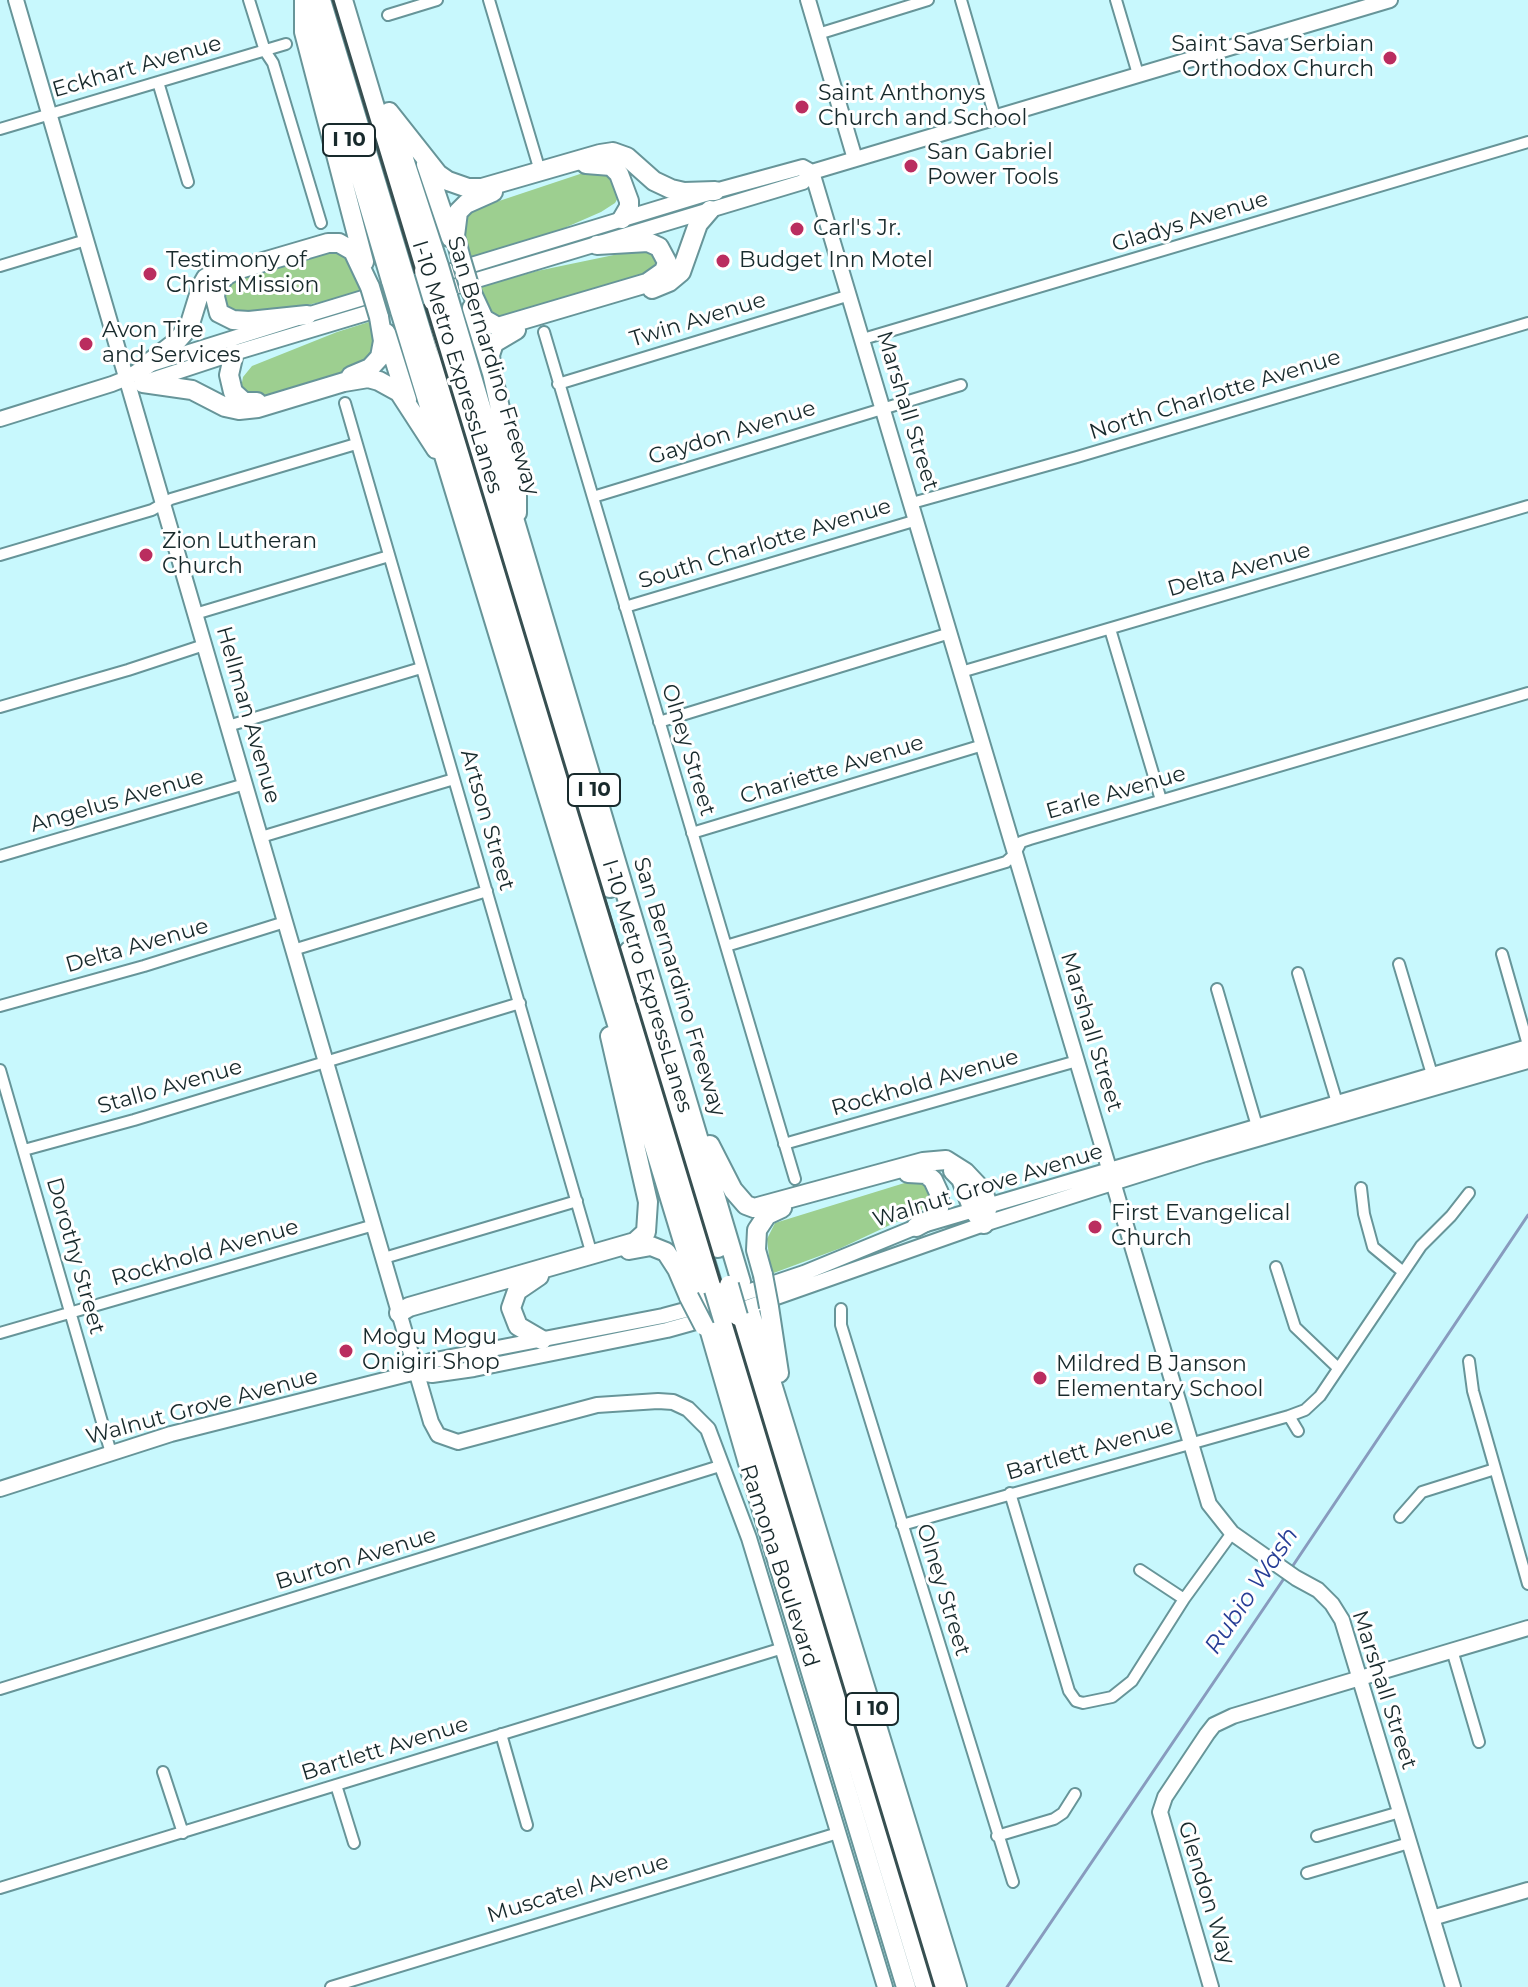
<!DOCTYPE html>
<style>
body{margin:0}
canvas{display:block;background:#c8f8fd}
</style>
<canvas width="1528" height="1987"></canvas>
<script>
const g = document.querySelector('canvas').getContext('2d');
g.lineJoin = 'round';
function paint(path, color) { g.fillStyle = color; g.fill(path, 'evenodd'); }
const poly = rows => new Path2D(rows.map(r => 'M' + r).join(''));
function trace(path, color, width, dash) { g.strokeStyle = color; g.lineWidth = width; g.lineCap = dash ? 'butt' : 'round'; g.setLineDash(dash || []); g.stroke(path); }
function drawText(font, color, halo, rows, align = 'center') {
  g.font = font + ' Montserrat,sans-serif'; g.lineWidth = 6; g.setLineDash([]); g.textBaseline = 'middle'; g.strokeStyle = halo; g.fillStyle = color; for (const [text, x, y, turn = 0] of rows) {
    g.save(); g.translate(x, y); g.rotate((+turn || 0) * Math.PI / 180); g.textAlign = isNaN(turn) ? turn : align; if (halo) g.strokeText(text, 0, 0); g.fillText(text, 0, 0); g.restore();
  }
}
const green = poly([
 [589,171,610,172,619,196,615,203,601,212,546,236,468,260,461,222,469,211],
 [318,250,345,252,363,293,251,317,227,308,223,293,235,280],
 [633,251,646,252,655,257,658,262,654,273,512,320,488,318,473,289,537,271],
 [372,321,376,336,374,351,366,362,349,370,262,397,249,396,241,388,243,377,252,366,337,332],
 [911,1181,920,1181,928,1191,929,1198,922,1210,841,1248,771,1274,767,1239,775,1223]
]);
const stream = poly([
 [1292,1567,1528,1215],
 [1007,1987,1285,1577]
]);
const street = poly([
 [249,0,265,51,273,63,321,223],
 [489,0,540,171],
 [961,0,995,117],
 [1116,0,1138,74],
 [388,15,437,0],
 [818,34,928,0],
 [158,82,188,182],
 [0,129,286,44],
 [0,266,86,240],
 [544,332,795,1179],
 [863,339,1528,142],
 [558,384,850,295],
 [345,403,590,1248],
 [593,497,961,385],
 [912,503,1077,457,1528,323],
 [0,555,152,510,171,499,356,444],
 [625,607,917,520],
 [195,614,389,556],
 [1110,629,1161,800],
 [961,672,1528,506],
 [0,707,128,670,204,645],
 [659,722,950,633],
 [228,726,421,668],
 [692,833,983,745],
 [261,837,454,779],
 [0,856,245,784],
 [726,946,1006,862,1015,854,1021,842,1030,839,1528,693],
 [293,950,487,891],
 [1502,954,1528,1045],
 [1399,964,1434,1081],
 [1298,973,1338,1106],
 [1217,989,1259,1133],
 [0,1006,144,966,285,922],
 [0,1070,111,1453],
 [784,1144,1077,1061],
 [24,1150,134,1120,520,1003],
 [1361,1188,1364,1214,1373,1247,1402,1271],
 [384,1258,577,1201],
 [1276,1267,1295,1327,1338,1368],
 [841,1309,841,1325,1013,1882],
 [0,1333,374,1225],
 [1469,1361,1473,1391,1528,1584],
 [1298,1431,1289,1416,1305,1410,1320,1396,1421,1246,1451,1216,1469,1193],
 [1010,1493,1069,1691,1076,1701,1083,1703,1112,1697,1132,1681,1184,1599,1232,1533],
 [1400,1517,1422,1492,1495,1469],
 [902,1525,1289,1416],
 [1140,1570,1184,1599],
 [1452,1650,1479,1742],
 [0,1689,723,1465],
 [501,1734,527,1825],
 [163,1772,183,1833],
 [336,1785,354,1843],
 [997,1836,1054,1819,1063,1813,1075,1794],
 [1317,1836,1400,1812],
 [1307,1873,1409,1843],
 [0,1888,783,1648],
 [331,1987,838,1833]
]);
const secondary = poly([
 [16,0,431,1422,438,1435,458,1442,597,1405,658,1401,673,1402,688,1409,708,1429,749,1538,885,1987],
 [808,0,855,159],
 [812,172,1209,1504,1232,1533,1296,1578,1318,1590,1332,1604,1342,1620,1453,1987],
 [146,382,234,353,803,182,812,172,1390,0],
 [0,419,112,384,127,378,145,366,307,315,715,191,803,167,812,172],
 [737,1311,984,1224,1103,1186,1205,1154,1528,1061],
 [416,1372,432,1375,474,1369,667,1330,710,1318],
 [0,1489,171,1434,416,1372,430,1361,663,1316,730,1298,804,1273,916,1227,1528,1047],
 [1432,1918,1528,1890],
 [1211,1987,1160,1812,1165,1797,1207,1734,1214,1725,1233,1716,1528,1628]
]);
const highway = poly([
 [304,0,304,32,364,262],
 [321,0,405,277],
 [343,0,424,271],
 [311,10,391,281],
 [389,112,438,174,448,181,468,188,482,188,600,154,613,152,627,157,654,181,671,189,684,192,715,191],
 [392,122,439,266],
 [426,164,451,238],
 [586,164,611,166,619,174,629,201,629,207,622,219],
 [461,259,455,236,458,212,466,204,493,192],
 [470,289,484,319,498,327,647,283,664,271,667,262,659,247,648,242,597,245],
 [652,289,669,282,681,272,698,224,710,210],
 [448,296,741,1282],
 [433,301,455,383,610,888],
 [414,307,714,1290],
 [472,308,492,373,517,483,517,513],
 [400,311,699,1294],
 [307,315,249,321,233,320,219,313,215,297,216,289,225,276,236,270,328,243,339,243,353,251,370,287],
 [386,333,407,400],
 [234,353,229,375,233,392,244,402,257,402],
 [145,366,175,343,189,327,202,285,206,278,227,267],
 [492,373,490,355,494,343,516,330],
 [351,376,370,368,380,357,383,341,379,317],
 [143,383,192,390,225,407,239,410,258,408,344,382,368,378,379,381,399,392,436,449],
 [629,951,718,1248],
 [710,1145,733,1190,746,1205,754,1208,923,1162,946,1160,965,1172,983,1191,988,1205,984,1224],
 [953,1171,961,1179,973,1210,984,1224],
 [908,1173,926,1174,933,1180,939,1193,939,1209,929,1220,916,1227],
 [629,1250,651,1246,666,1252,677,1269,689,1297],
 [763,1275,756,1250,757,1230,767,1215,782,1208],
 [539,1276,517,1291,511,1308,518,1326,542,1340],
 [769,1307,779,1373],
 [750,1312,957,1987],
 [399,1313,409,1307,635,1242,646,1232,648,1202,610,1036],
 [738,1316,942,1987],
 [723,1320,925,1987],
 [708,1325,752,1477,906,1987]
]);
const rail = poly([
 [333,0,934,1987]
]);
const highwayBridge = poly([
 [461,259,470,289],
 [439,266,448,296],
 [424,271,433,301],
 [405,277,414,307],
 [391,281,400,311],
 [370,287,379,317],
 [763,1275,769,1307],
 [729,1285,738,1316],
 [714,1290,723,1320],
 [689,1297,704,1326]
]);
const markers = [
 [1390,58,8,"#ba2d5f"],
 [802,107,8,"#ba2d5f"],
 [911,166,8,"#ba2d5f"],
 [797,229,8,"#ba2d5f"],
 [723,261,8,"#ba2d5f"],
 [150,274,8,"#ba2d5f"],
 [86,344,8,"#ba2d5f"],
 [146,555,8,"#ba2d5f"],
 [1095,1227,8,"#ba2d5f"],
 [346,1351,8,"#ba2d5f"],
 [1040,1378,8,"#ba2d5f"]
];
const shields = [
 [349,140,52],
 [594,790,52],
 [872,1709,52]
];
const shieldNames = [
 ["I 10",349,140],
 ["I 10",594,790],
 ["I 10",872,1709]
];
const poiNames = [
 ["Saint Sava Serbian",1374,45,"right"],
 ["Orthodox Church",1374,70,"right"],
 ["Saint Anthonys",818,94],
 ["Church and School",818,119],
 ["San Gabriel",927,153],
 ["Power Tools",927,178],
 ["Carl's Jr.",813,229],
 ["Testimony of",166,261],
 ["Christ Mission",166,286],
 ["Budget Inn Motel",739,261],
 ["Avon Tire",102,331],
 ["and Services",102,356],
 ["Zion Lutheran",162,542],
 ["Church",162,567],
 ["First Evangelical",1111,1214],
 ["Church",1111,1239],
 ["Mogu Mogu",362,1338],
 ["Onigiri Shop",362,1363],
 ["Mildred B Janson",1056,1365],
 ["Elementary School",1056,1390]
];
const streetNames = [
 ["Eckhart Avenue",137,67,-16],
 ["Gladys Avenue",1190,222,-17],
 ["Twin Avenue",698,320,-17],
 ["San Bernardino Freeway",493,366,73],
 ["I-10 Metro ExpressLanes",457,367,73],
 ["North Charlotte Avenue",1215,395,-17],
 ["Marshall Street",907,411,73],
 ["Gaydon Avenue",732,433,-17],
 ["South Charlotte Avenue",765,544,-17],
 ["Delta Avenue",1239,570,-16],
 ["Hellman Avenue",248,715,74],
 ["Olney Street",688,750,73],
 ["Chariette Avenue",832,770,-17],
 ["Earle Avenue",1116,793,-16],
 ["Angelus Avenue",117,801,-16],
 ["Artson Street",487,820,74],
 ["Delta Avenue",137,946,-16],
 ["I-10 Metro ExpressLanes",647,986,73],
 ["San Bernardino Freeway",679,987,73],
 ["Marshall Street",1091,1032,73],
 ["Rockhold Avenue",925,1083,-16],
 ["Stallo Avenue",170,1087,-16],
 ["Walnut Grove Avenue",988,1186,-17],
 ["Rockhold Avenue",205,1253,-16],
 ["Dorothy Street",75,1256,74],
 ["Walnut Grove Avenue",202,1407,-15],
 ["Bartlett Avenue",1090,1450,-16],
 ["Burton Avenue",356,1559,-17],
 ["Ramona Boulevard",779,1566,72],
 ["Olney Street",943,1590,73],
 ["Marshall Street",1384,1690,72],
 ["Bartlett Avenue",385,1749,-17],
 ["Muscatel Avenue",578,1889,-17],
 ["Glendon Way",1206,1893,73]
];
const waterNames = [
 ["Rubio Wash",1252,1591,-56]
];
paint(green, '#9dcf90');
trace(stream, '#889bbe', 3);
trace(street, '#679599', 14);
trace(secondary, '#679599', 18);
trace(highway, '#679599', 22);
trace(street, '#fff', 10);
trace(secondary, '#fff', 14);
trace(highway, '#fff', 18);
trace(rail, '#374f51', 3);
trace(highwayBridge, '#679599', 22, []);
trace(highwayBridge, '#fff', 18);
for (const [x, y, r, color] of markers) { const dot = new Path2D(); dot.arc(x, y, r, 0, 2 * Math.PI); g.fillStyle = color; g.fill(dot); trace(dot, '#fff', 3); }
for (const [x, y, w] of shields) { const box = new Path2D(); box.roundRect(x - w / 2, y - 16, w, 32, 6); g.fillStyle = '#fff'; g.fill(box); trace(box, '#182a2c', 2); }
drawText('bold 20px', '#182a2c', null, shieldNames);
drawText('22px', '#182a2c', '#fff', poiNames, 'left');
drawText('22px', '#182a2c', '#fff', streetNames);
drawText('italic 24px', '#263d96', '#fff', waterNames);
</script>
